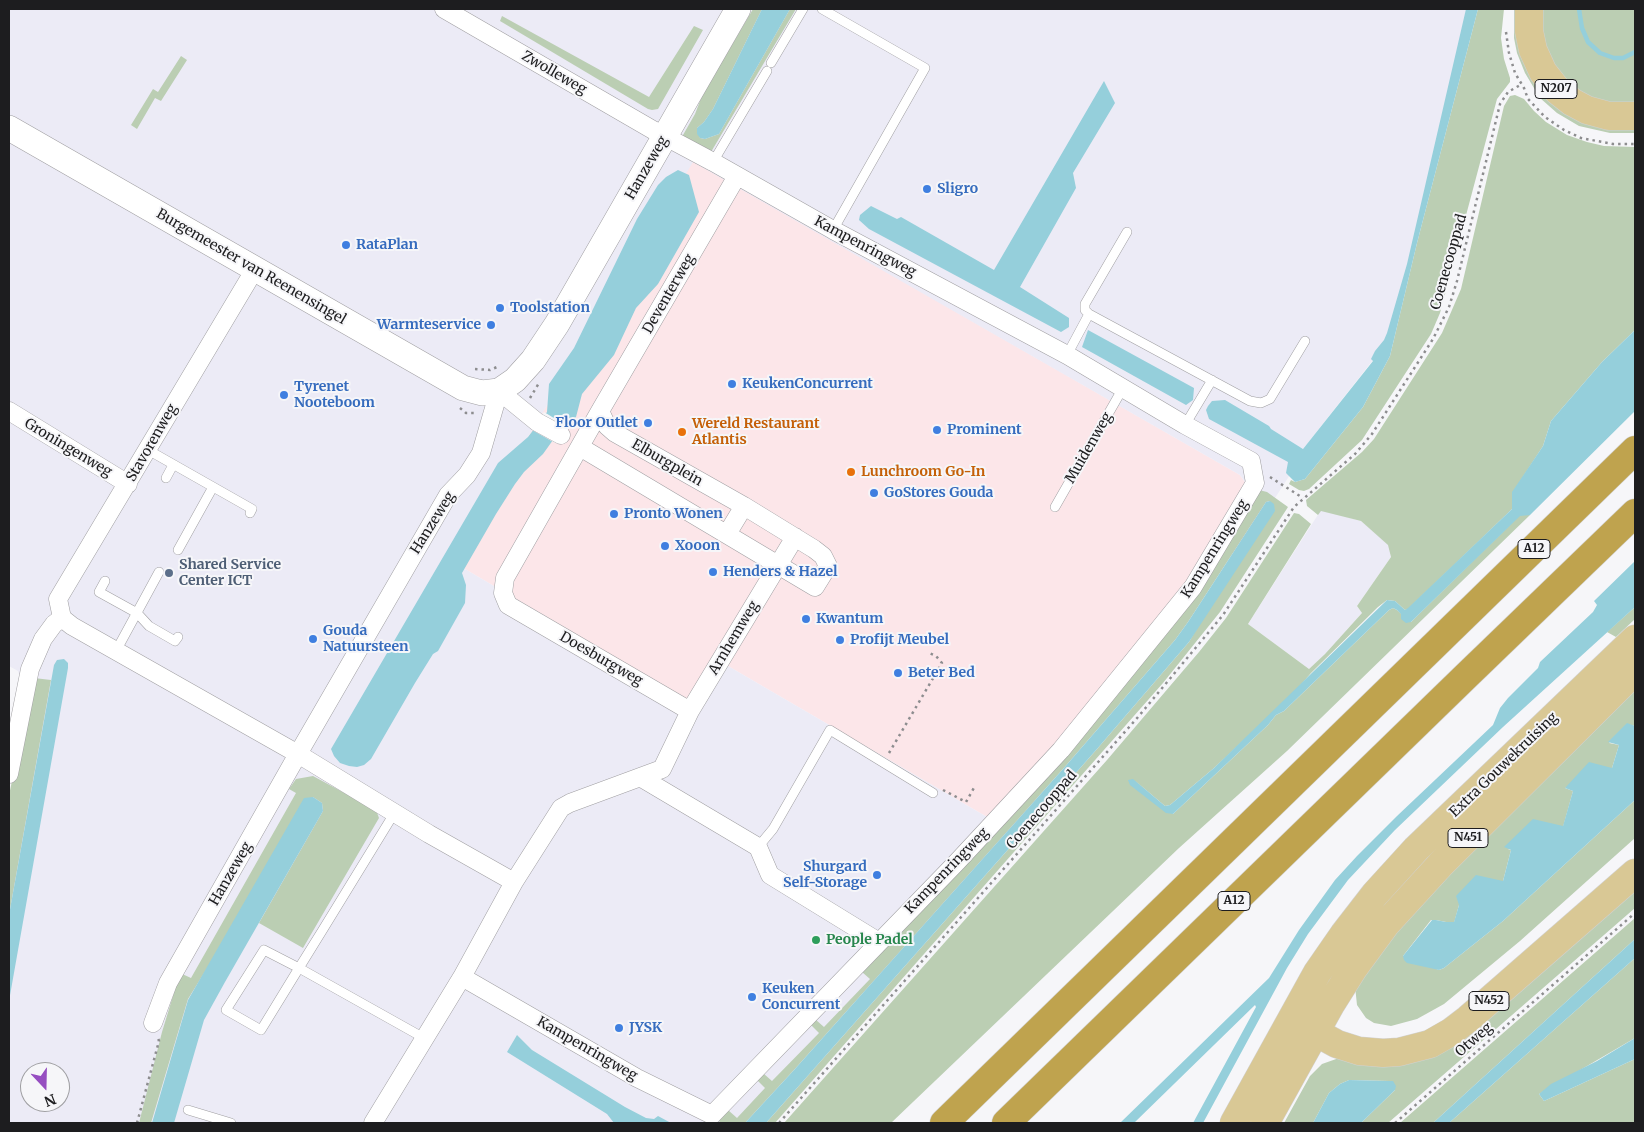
<!DOCTYPE html>
<style>
body{margin:0}
#map{position:relative;width:1644px;height:1132px;overflow:hidden;background:#f6f6f9;font-family:Merriweather,serif}
canvas{display:block}
.frame{position:absolute;inset:0;border:10px solid #1d1d1f;pointer-events:none}
.north{position:absolute;left:20px;top:1062px;width:50px;height:50px;box-sizing:border-box;background:#f6f6f9;border:1px solid #9f9fa2;border-radius:50%;rotate:159deg;font-size:14px;font-weight:700;line-height:20px;text-align:center;color:#1d1d1f}
.north::after{content:'';display:block;margin:auto;width:18px;height:22px;background:#964ec1;clip-path:polygon(50% 0,100% 100%,50% 72%,0 100%)}
</style>
<div id="map">
<canvas width="1644" height="1132"></canvas>
<div class="frame"></div>
<div class="north">N</div>
</div>
<script>
const g = document.querySelector('canvas').getContext('2d');
g.lineJoin = 'round';
function paint(path, color) { g.fillStyle = color; g.fill(path, 'evenodd'); }
const poly = rows => new Path2D(rows.map(r => 'M' + r).join(''));
function trace(path, color, width, dash) { g.strokeStyle = color; g.lineWidth = width; g.lineCap = dash ? 'butt' : 'round'; g.setLineDash(dash || []); g.stroke(path); }
function drawText(font, color, halo, rows, align = 'center') {
  g.font = font + ' Merriweather,serif'; g.lineWidth = 4; g.setLineDash([]); g.textBaseline = 'middle'; g.strokeStyle = halo; g.fillStyle = color; for (const [text, x, y, turn = 0] of rows) {
    g.save(); g.translate(x, y); g.rotate((+turn || 0) * Math.PI / 180); g.textAlign = isNaN(turn) ? turn : align; if (halo) g.strokeText(text, 0, 0); g.fillText(text, 0, 0); g.restore();
  }
}
const commercial = poly([
 [693,161,1240,475,1266,512,1011,831,716,659,688,700,453,562]
]);
const built = poly([
 [9,9,1472,9,1390,345,1373,360,1303,449,1300,447,1295,467,1266,512,1240,475,693,162,453,562,688,700,716,659,1011,831,745,1123,9,1123,9,800,30,704,18,671,9,666],
 [30,1072,60,1072,60,1102,30,1102],
 [1321,510,1361,521,1389,545,1391,557,1357,606,1362,613,1325,654,1309,669,1248,624]
]);
const green = poly([
 [753,9,762,9,713,109,704,122,697,128,700,138,705,139,719,134,790,9,796,9,711,152,685,139,683,135,695,114,702,96],
 [1478,9,1504,9,1501,38,1504,59,1510,78,1510,82,1497,99,1440,313,1431,334,1362,440,1309,489,1304,491,1299,490,1289,484,1291,480,1295,482,1305,479,1363,407,1390,356,1417,243],
 [1514,9,1521,9,1530,67,1635,126,1635,133,1610,133,1579,126,1557,113,1540,98,1525,73,1517,53,1514,38],
 [1537,9,1635,9,1635,106,1625,107,1580,96,1546,61],
 [502,16,649,97,694,26,703,30,658,109,652,110,648,109,500,21],
 [181,56,187,60,161,101,155,98,137,129,131,125,153,89,158,92],
 [1515,95,1524,99,1534,111,1546,122,1567,135,1587,142,1604,146,1635,147,1635,330,1602,362,1551,421,1543,446,1513,492,1512,509,1408,609,1405,610,1395,601,1387,600,1378,607,1311,673,1292,695,1214,768,1170,805,1165,806,1133,779,1173,814,1268,725,1276,715,1284,711,1389,610,1393,608,1397,610,1411,622,1520,515,1530,515,1287,751,1179,848,891,1123,784,1123,1107,760,1199,652,1226,618,1294,513,1299,514,1311,524,1248,624,1309,669,1325,654,1362,613,1357,606,1391,557,1388,545,1361,521,1321,511,1318,515,1307,506,1306,500,1362,452,1374,439,1442,333,1461,289,1504,106,1510,96],
 [1259,490,1267,492,1288,507,1220,612,1163,683,775,1123,766,1123,1097,749,1189,642,1270,501,1266,502,1188,622,1175,640,1063,769,794,1070,745,1123,720,1123,719,1120,728,1110,737,1118,765,1088,757,1080,764,1074,772,1081,819,1033,811,1025,816,1020,824,1027,870,979,862,972,1057,765],
 [1635,607,1635,619,1616,637,1607,632],
 [34,678,51,680,9,915,9,795],
 [1635,686,1635,726,1627,724,1609,743,1619,745,1612,768,1565,788,1573,791,1563,827,1508,850,1511,850,1503,881,1459,905,1454,923,1446,922,1436,920,1431,920,1403,956,1439,970,1444,968,1503,921,1635,800,1635,838,1520,941,1444,1004,1417,1019,1391,1026,1374,1023,1366,1018,1357,1005,1355,986,1386,937],
 [313,776,376,810,379,818,303,948,259,923,323,811,322,803,313,797,188,999,151,1123,139,1123,162,1032,180,973,191,978,296,793,289,789,296,779],
 [1635,879,1635,908,1388,1123,1361,1123,1395,1090,1389,1081,1349,1080,1340,1084,1329,1093,1313,1123,1284,1123,1310,1076,1322,1064,1339,1058,1402,1057],
 [1635,918,1635,939,1433,1123,1400,1123],
 [1635,958,1635,1038,1539,1094,1544,1101,1635,1059,1635,1123,1449,1123]
]);
const water = poly([
 [762,9,790,9,719,134,705,139,700,138,697,134,697,128,704,122,713,109],
 [1466,9,1478,9,1417,243,1390,356,1363,407,1305,479,1295,482,1286,473,1288,462,1209,419,1206,410,1208,406,1212,401,1225,400,1269,426,1271,429,1303,449,1373,361,1371,359,1375,351,1384,340,1387,333,1407,264],
 [1104,81,1115,103,1073,173,1076,188,1020,287,1069,318,1069,327,1061,332,869,229,859,220,860,215,871,206,897,219,901,217,994,270],
 [678,170,689,175,699,212,658,284,636,308,614,355,582,394,576,417,558,433,543,454,524,472,515,484,496,514,462,573,466,585,465,603,438,651,433,654,415,683,371,759,364,765,357,767,349,766,340,763,334,756,331,749,498,463,528,437,547,412,549,384,574,348,637,219,658,185,666,177],
 [1088,330,1194,388,1193,400,1186,405,1082,347],
 [1635,330,1635,411,1530,515,1520,516,1411,622,1406,623,1401,619,1401,614,1397,610,1393,608,1389,610,1284,711,1276,715,1268,725,1173,814,1166,813,1130,785,1128,780,1133,779,1165,806,1170,805,1214,768,1387,600,1395,601,1405,610,1408,608,1512,509,1512,492,1543,446,1551,421,1602,362],
 [1270,501,1274,504,1275,511,1189,642,1097,749,766,1123,745,1123,794,1070,1063,769,1175,640,1188,622,1266,502],
 [1635,561,1635,607,1503,727,1395,830,1348,880,1308,934,1287,968,1203,1123,1193,1123,1256,1007,1255,1005,1134,1123,1120,1123,1269,978,1299,930,1335,880,1357,856,1397,816,1493,725,1500,708,1508,698,1538,668,1540,662,1593,612,1597,605,1594,601],
 [64,659,68,663,68,668,9,1001,9,915,54,665,57,660],
 [1627,723,1635,726,1635,800,1503,921,1444,968,1439,970,1407,963,1404,960,1403,956,1432,920,1436,920,1446,922,1454,922,1459,905,1456,896,1476,875,1503,881,1511,850,1504,847,1533,819,1563,826,1573,791,1565,788,1589,762,1612,768,1619,745,1608,742],
 [313,797,322,803,323,811,225,982,204,1020,174,1123,152,1123,188,1000,304,798],
 [1635,939,1635,958,1449,1123,1433,1123],
 [517,1035,532,1050,625,1107,646,1118,654,1119,658,1116,671,1123,614,1123,607,1114,507,1052],
 [1635,1038,1635,1059,1544,1101,1539,1094,1551,1084,1597,1061],
 [1349,1080,1389,1081,1393,1081,1396,1086,1395,1090,1361,1123,1313,1123,1329,1093,1340,1084]
]);
const pier = poly([
 [544,412,567,426,555,443,532,430]
]);
const stream = poly([
 [1579,9,1582,28,1588,42,1600,53,1614,58,1623,58,1635,52]
]);
const path = poly([
 [1506,32,1509,53,1515,73,1524,88,1528,99,1545,117,1564,130,1581,138,1613,144,1635,144],
 [475,369,490,370,497,367],
 [530,398,539,383],
 [460,408,466,413,475,413],
 [1270,477,1303,498],
 [889,753,942,663,936,656,929,653],
 [943,790,966,802,975,786],
 [137,1123,159,1041,158,1038],
 [779,1123,1138,717,1223,615,1294,507,1355,454,1372,434,1433,339,1449,307,1457,281,1500,104,1508,92,1522,84],
 [1395,1123,1635,913]
]);
const lane = poly([
 [822,9,925,68,833,230],
 [771,63,803,9],
 [713,162,767,71],
 [1089,314,1250,401,1261,403,1270,399,1305,341],
 [1067,355,1089,314,1085,310,1085,304,1127,232],
 [1185,425,1212,380],
 [148,450,252,509,250,513],
 [166,478,173,465],
 [1055,507,1123,388],
 [178,550,213,487],
 [105,581,99,592,137,613,149,626,175,641,178,637],
 [116,651,159,572],
 [395,812,322,931,299,968,261,1030,226,1010,264,950,299,968,424,1038],
 [758,847,773,829,830,730,933,793],
 [188,1110,231,1123]
]);
const street = poly([
 [444,9,653,130,713,162,833,230,1067,355,1185,425,1251,461,1255,483,1193,587,1061,750,957,862,712,1115,637,1078,462,977,514,882,561,808,570,803,662,769,690,711,508,605,503,593,505,578,600,411,737,176],
 [255,269,58,599,62,618,72,626,298,754,429,834,514,882],
 [9,411,128,484],
 [580,447,815,587,828,566,823,556,814,549,744,506,615,433,607,426,600,411],
 [727,534,744,506],
 [690,711,795,537],
 [9,774,30,669,43,639,54,624,62,618],
 [640,777,758,847,770,875,879,942],
 [153,1023,168,983,298,754,448,495,467,475,481,453,499,391,537,422,561,435],
 [373,1123,462,977]
]);
const secondary = poly([
 [9,128,463,388,482,393,499,391,515,380,533,360,557,324,738,9]
]);
const primary = poly([
 [1529,9,1529,31,1533,50,1543,72,1558,91,1572,102,1587,110,1609,116,1635,116],
 [1304,1018,1315,1032,1337,1044,1359,1051,1383,1053,1399,1052,1430,1044,1451,1032,1468,1019,1635,873],
 [1234,1123,1317,973,1344,934,1375,894,1416,849,1635,639],
 [1265,1123,1331,1004,1353,969,1386,924,1441,864,1635,671]
]);
const highway = poly([
 [944,1123,1635,450],
 [1006,1123,1463,679,1635,513]
]);
const markers = [
 [927,189,5,"#3f7fe0"],
 [346,245,5,"#3f7fe0"],
 [500,308,5,"#3f7fe0"],
 [491,325,5,"#3f7fe0"],
 [732,384,5,"#3f7fe0"],
 [284,395,5,"#3f7fe0"],
 [648,423,5,"#3f7fe0"],
 [937,430,5,"#3f7fe0"],
 [682,432,5,"#e8710a"],
 [851,472,5,"#e8710a"],
 [874,493,5,"#3f7fe0"],
 [614,514,5,"#3f7fe0"],
 [665,546,5,"#3f7fe0"],
 [713,572,5,"#3f7fe0"],
 [169,573,5,"#5c6f8a"],
 [806,619,5,"#3f7fe0"],
 [313,639,5,"#3f7fe0"],
 [840,640,5,"#3f7fe0"],
 [898,673,5,"#3f7fe0"],
 [877,875,5,"#3f7fe0"],
 [816,940,5,"#2e9e5b"],
 [752,997,5,"#3f7fe0"],
 [619,1028,5,"#3f7fe0"]
];
const shields = [
 [1556,89,42],
 [1534,549,32],
 [1468,838,40],
 [1234,901,32],
 [1489,1001,40]
];
const shieldNames = [
 ["N207",1556,89],
 ["A12",1534,549],
 ["N451",1468,838],
 ["A12",1234,901],
 ["N452",1489,1001]
];
const streetNames = [
 ["Zwolleweg",554,73,30],
 ["Hanzeweg",647,168,-60],
 ["Kampenringweg",865,247,28],
 ["Coenecooppad",1449,262,-74],
 ["Burgemeester van Reenensingel",251,267,30],
 ["Deventerweg",669,294,-60],
 ["Stavorenweg",152,443,-60],
 ["Groningenweg",68,448,31],
 ["Muidenweg",1089,448,-60],
 ["Elburgplein",667,463,30],
 ["Hanzeweg",433,523,-58],
 ["Kampenringweg",1215,549,-58],
 ["Arnhemweg",734,638,-59],
 ["Doesburgweg",601,659,30],
 ["Extra Gouwekruising",1504,765,-44],
 ["Coenecooppad",1042,810,-49],
 ["Kampenringweg",947,871,-46],
 ["Hanzeweg",231,874,-60],
 ["Otweg",1474,1040,-41],
 ["Kampenringweg",587,1049,30]
];
const shopNames = [
 ["Sligro",937,189],
 ["RataPlan",356,245],
 ["Toolstation",510,308],
 ["Warmteservice",481,325,"right"],
 ["KeukenConcurrent",742,384],
 ["Tyrenet",294,387],
 ["Nooteboom",294,403],
 ["Floor Outlet",638,423,"right"],
 ["Prominent",947,430],
 ["GoStores Gouda",884,493],
 ["Pronto Wonen",624,514],
 ["Xooon",675,546],
 ["Henders & Hazel",723,572],
 ["Kwantum",816,619],
 ["Gouda",323,631],
 ["Natuursteen",323,647],
 ["Profijt Meubel",850,640],
 ["Beter Bed",908,673],
 ["Shurgard",867,867,"right"],
 ["Self-Storage",867,883,"right"],
 ["Keuken",762,989],
 ["Concurrent",762,1005],
 ["JYSK",629,1028]
];
const foodNames = [
 ["Wereld Restaurant",692,424],
 ["Atlantis",692,440],
 ["Lunchroom Go-In",861,472]
];
const serviceNames = [
 ["Shared Service",179,565],
 ["Center ICT",179,581]
];
const leisureNames = [
 ["People Padel",826,940]
];
paint(commercial, '#fce6e9');
paint(built, '#ecebf6');
paint(green, '#bbceb3');
paint(water, '#95cfdb');
paint(pier, '#f6f6f9');
trace(stream, '#95cfdb', 4.5);
trace(lane, '#a09fa2', 10);
trace(street, '#a09fa2', 19);
trace(secondary, '#a09fa2', 26);
trace(primary, '#d2d2d2', 29);
trace(highway, '#d2d2d2', 29);
trace(path, '#8d8d8f', 2.5, [2.5, 4]);
trace(lane, '#fff', 9);
trace(street, '#fff', 18);
trace(secondary, '#fff', 25);
trace(primary, '#d9c895', 28);
trace(highway, '#bfa34e', 28);
for (const [x, y, r, color] of markers) { const dot = new Path2D(); dot.arc(x, y, r, 0, 2 * Math.PI); g.fillStyle = color; g.fill(dot); trace(dot, '#f6f6f9', 2); }
for (const [x, y, w] of shields) { const box = new Path2D(); box.roundRect(x - w / 2, y - 9.5, w, 19, 4); g.fillStyle = '#f6f6f9'; g.fill(box); trace(box, '#1d1d1f', 1); }
drawText('bold 12px', '#1d1d1f', null, shieldNames);
drawText('14px', '#1d1d1f', '#f6f6f9', streetNames);
drawText('bold 14px', '#366cbe', '#f6f6f9', shopNames, 'left');
drawText('bold 14px', '#c56008', '#f6f6f9', foodNames, 'left');
drawText('bold 14px', '#4e5e75', '#f6f6f9', serviceNames, 'left');
drawText('bold 14px', '#27864d', '#f6f6f9', leisureNames, 'left');
</script>
